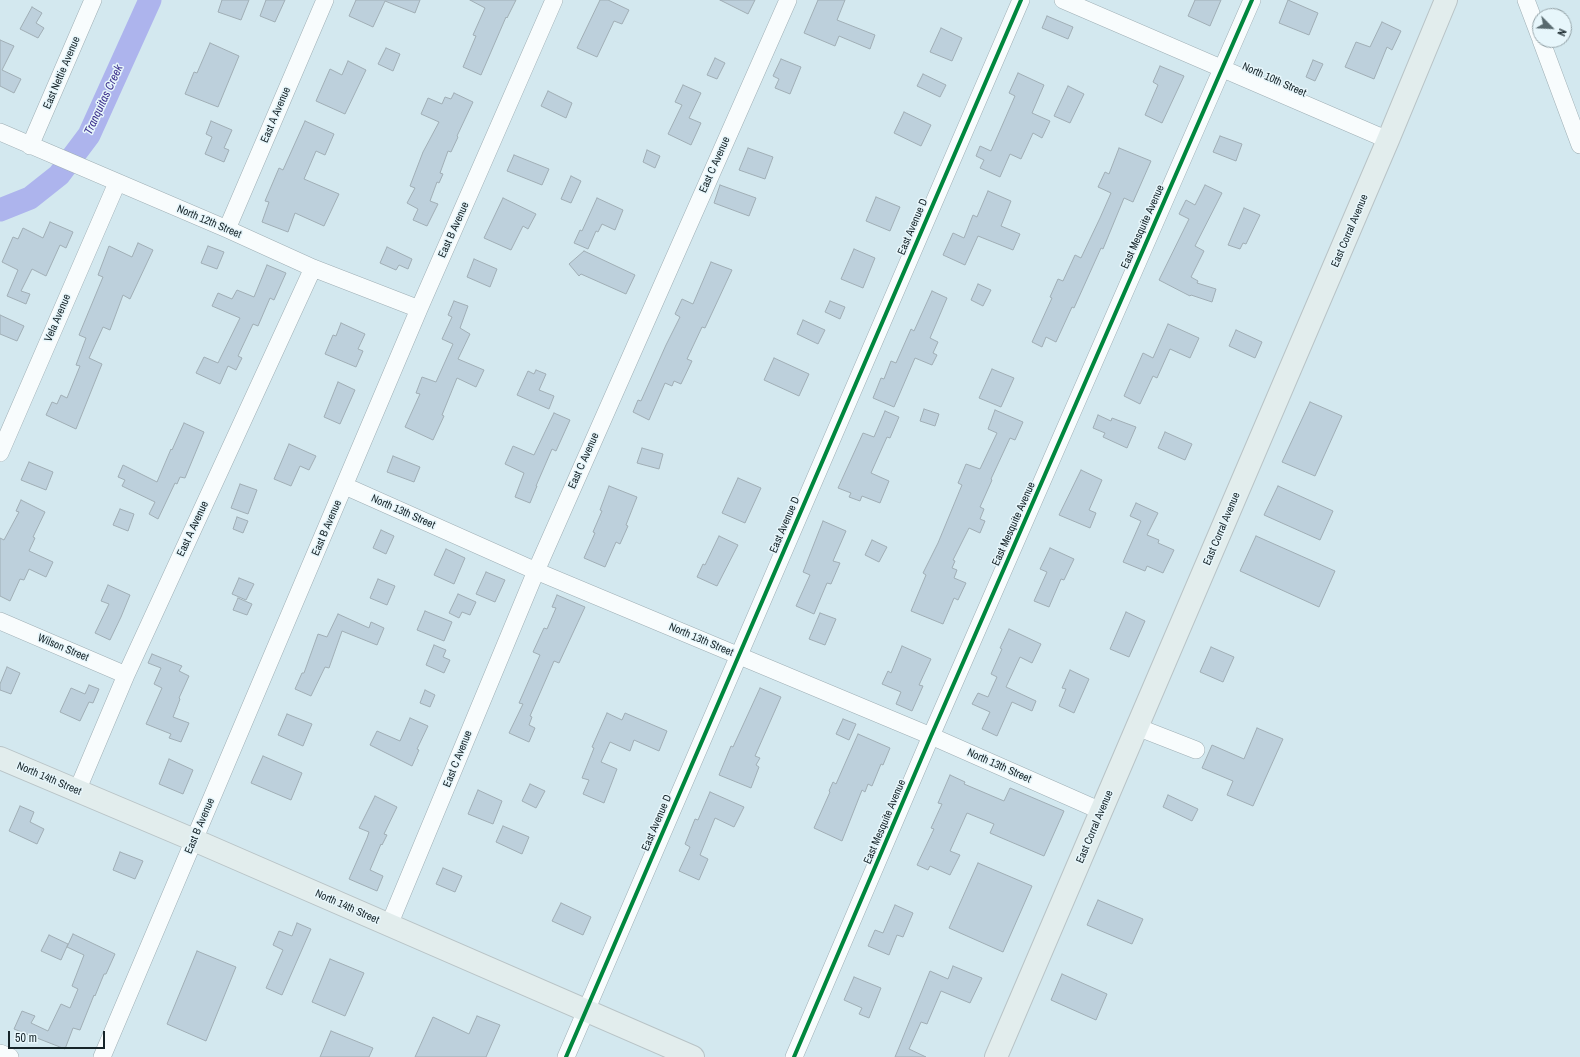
<!DOCTYPE html>
<style>
body{margin:0}
#map{position:relative;width:1580px;height:1057px;overflow:hidden;background:#d3e8ef;font-family:"Archivo Narrow",sans-serif}
canvas{display:block}
.north{position:absolute;left:1532px;top:8px;width:40px;height:40px;box-sizing:border-box;background:#e7f6fb;border:1px solid #93a2a7;border-radius:50%;rotate:114deg;font-size:11px;font-weight:700;line-height:16px;text-align:center;color:#162429}
.north::after{content:'';display:block;margin:auto;width:14px;height:18px;background:#58696e;clip-path:polygon(50% 0,100% 100%,50% 72%,0 100%)}
.scale{position:absolute;left:8px;top:1031px;width:97px;height:18px;box-sizing:border-box;border:2px solid #162429;border-top:0;padding-left:5px;font-size:12px;line-height:14px;white-space:nowrap;color:#162429;-webkit-text-stroke:3px #e7f6fb;paint-order:stroke}
</style>
<div id="map">
<canvas width="1580" height="1057"></canvas>
<div class="north">N</div>
<div class="scale">50 m</div>
</div>
<script>
const g = document.querySelector('canvas').getContext('2d');
g.lineJoin = 'round';
const poly = rows => new Path2D(rows.map(r => 'M' + r).join(''));
function trace(path, color, width, dash) { g.strokeStyle = color; g.lineWidth = width; g.lineCap = dash ? 'butt' : 'round'; g.setLineDash(dash || []); g.stroke(path); }
function paint(path, color) { g.fillStyle = color; g.fill(path, 'evenodd'); }
function drawText(font, color, halo, rows, align = 'center') {
  g.font = font + ' "Archivo Narrow",sans-serif'; g.lineWidth = 3; g.setLineDash([]); g.textBaseline = 'middle'; g.strokeStyle = halo; g.fillStyle = color; for (const [text, x, y, turn = 0] of rows) {
    g.save(); g.translate(x, y); g.rotate((+turn || 0) * Math.PI / 180); g.textAlign = isNaN(turn) ? turn : align; if (halo) g.strokeText(text, 0, 0); g.fillText(text, 0, 0); g.restore();
  }
}
const river = poly([
 [0,210,30,198,59,175,89,135,150,0]
]);
const building = poly([
 [222,0,249,0,241,20,218,12,222,0],
 [266,0,285,0,275,22,260,16,266,0],
 [356,0,420,0,415,13,385,1,373,27,349,16,356,0],
 [470,0,516,0,507,18,506,17,481,75,463,67,476,36,473,35,485,8,470,0],
 [600,0,608,0,629,10,622,24,614,21,597,57,577,48,600,0],
 [720,0,755,0,748,14,720,0],
 [818,0,845,0,837,20,875,35,870,49,839,36,835,46,804,33,818,0],
 [1195,0,1221,0,1210,26,1188,16,1195,0],
 [1288,0,1318,13,1309,35,1279,23,1288,0],
 [32,7,42,13,36,23,44,28,38,38,20,29,32,7],
 [1047,16,1073,27,1068,39,1042,28,1047,16],
 [1382,22,1401,31,1392,50,1387,47,1374,79,1345,67,1356,42,1370,47,1382,22],
 [941,28,962,38,952,61,930,52,941,28],
 [0,40,14,46,2,70,21,79,14,93,0,86,0,40],
 [210,43,239,56,218,107,185,94,194,72,197,73,210,43],
 [386,48,400,54,393,71,378,64,386,48],
 [715,58,725,63,717,79,707,75,715,58],
 [781,59,801,67,790,94,775,88,779,79,773,76,781,59],
 [1313,60,1323,64,1315,81,1306,77,1313,60],
 [348,61,366,70,345,114,316,101,330,69,342,75,348,61],
 [1160,66,1184,76,1162,123,1145,115,1158,85,1153,82,1160,66],
 [1018,73,1044,85,1032,113,1050,121,1042,138,1033,133,1021,159,1010,154,1000,177,980,168,984,160,976,156,980,146,991,151,1015,96,1009,93,1018,73],
 [923,74,946,85,940,97,917,86,923,74],
 [683,85,701,93,689,118,701,123,691,145,668,134,682,105,675,102,683,85],
 [1068,86,1084,94,1070,123,1054,116,1068,86],
 [548,91,572,103,566,118,541,106,548,91],
 [454,93,473,102,457,136,458,137,451,152,448,151,440,173,443,174,439,183,437,182,430,201,438,204,427,226,413,220,418,209,407,203,415,188,410,186,423,152,439,122,421,114,428,98,442,104,445,97,451,99,454,93],
 [904,112,931,125,921,146,894,133,904,112],
 [211,121,232,130,224,148,229,150,224,162,205,154,212,137,206,134,211,121],
 [305,121,334,134,325,155,316,151,304,179,339,194,324,226,295,213,288,232,262,222,269,202,265,201,279,168,283,170,305,121],
 [1220,136,1242,144,1236,161,1213,152,1220,136],
 [748,148,773,157,765,179,739,170,748,148],
 [1119,148,1151,161,1133,202,1124,198,1103,249,1101,248,1074,308,1072,307,1056,342,1046,337,1042,347,1032,342,1052,298,1050,297,1058,279,1063,281,1075,255,1081,258,1100,218,1111,193,1098,187,1105,172,1109,174,1119,148],
 [647,150,660,156,655,168,643,162,647,150],
 [514,155,549,169,542,185,507,171,514,155],
 [571,176,581,181,571,203,561,199,571,176],
 [720,185,756,198,749,216,714,203,720,185],
 [1205,185,1222,193,1195,246,1204,251,1191,277,1198,281,1197,283,1216,289,1212,302,1191,295,1190,296,1159,280,1189,219,1179,214,1186,200,1195,205,1205,185],
 [988,191,1011,201,1001,226,1020,234,1013,250,978,236,965,265,943,255,953,233,964,238,973,215,977,217,988,191],
 [876,197,900,207,890,231,866,221,876,197],
 [503,198,536,214,528,229,523,226,511,250,484,238,503,198],
 [597,198,623,210,615,230,602,224,598,232,596,231,588,249,574,243,580,230,582,231,597,198],
 [1244,208,1260,215,1246,244,1243,243,1240,249,1228,245,1244,208],
 [50,222,73,232,66,248,60,245,46,276,32,269,21,291,30,294,26,304,7,296,18,270,2,262,13,237,18,239,23,228,43,238,50,222],
 [138,243,153,250,130,299,123,295,110,330,103,327,89,358,102,364,76,429,46,415,52,402,57,404,61,395,67,398,80,366,76,365,86,338,79,335,103,277,98,275,109,246,132,257,138,243],
 [208,246,224,252,217,269,201,263,208,246],
 [387,247,412,259,408,269,399,265,396,270,380,263,387,247],
 [854,249,875,258,863,288,841,279,854,249],
 [584,251,635,275,626,294,581,274,579,276,569,264,584,251],
 [474,259,497,269,490,287,467,277,474,259],
 [711,262,732,270,705,328,702,327,687,359,692,361,681,384,674,381,672,386,665,383,649,420,633,412,638,400,641,401,666,345,680,317,675,314,682,299,693,304,711,262],
 [267,265,286,273,274,300,270,298,258,326,253,324,238,356,242,358,236,370,228,366,220,384,196,373,204,357,218,363,240,318,212,306,218,293,232,299,237,290,254,297,267,265],
 [978,284,991,290,983,306,971,300,978,284],
 [932,291,947,298,930,338,938,342,933,353,937,355,932,365,915,358,894,407,873,398,881,378,884,379,891,361,896,363,911,329,914,331,932,291],
 [454,301,468,306,460,328,470,334,458,359,484,370,476,387,457,378,442,415,444,416,433,440,405,427,420,394,416,393,422,377,436,382,453,344,442,339,452,317,448,315,454,301],
 [830,301,845,307,840,319,825,312,830,301],
 [0,315,24,326,17,341,0,334,0,315],
 [803,320,825,330,818,344,797,334,803,320],
 [341,323,365,334,358,349,363,351,356,367,325,354,333,335,336,336,341,323],
 [1168,324,1199,338,1190,358,1170,349,1157,378,1153,376,1140,404,1124,396,1143,353,1153,358,1168,324],
 [1236,330,1262,342,1255,358,1229,346,1236,330],
 [774,358,809,374,799,396,764,380,774,358],
 [992,369,1014,378,1001,407,979,398,992,369],
 [536,370,546,374,539,390,554,396,549,409,517,395,528,371,534,374,536,370],
 [338,382,355,390,340,424,324,417,338,382],
 [1310,402,1342,416,1315,476,1282,462,1310,402],
 [924,409,939,414,935,426,920,421,924,409],
 [995,410,1023,422,1015,440,1010,438,991,479,992,480,980,507,984,509,980,519,985,521,980,533,969,528,953,560,955,561,952,568,957,570,954,578,966,583,958,600,954,598,943,624,911,611,926,575,923,573,938,543,962,485,958,483,966,464,980,469,997,433,988,429,995,410],
 [885,411,899,417,890,438,887,437,871,473,889,481,880,503,862,496,860,501,849,497,851,493,838,488,863,433,874,437,885,411],
 [554,413,570,420,556,451,552,449,536,486,537,486,530,503,515,497,524,473,505,464,513,446,534,455,554,413],
 [1098,415,1111,421,1112,418,1136,427,1127,448,1103,437,1105,433,1093,428,1098,415],
 [184,423,204,432,185,478,180,477,177,484,175,483,158,519,149,514,155,502,122,486,125,480,118,477,123,465,157,482,171,449,172,450,184,423],
 [1165,432,1192,444,1185,460,1158,448,1165,432],
 [289,444,316,456,309,470,300,466,291,486,274,479,289,444],
 [642,448,663,454,659,469,637,463,642,448],
 [393,456,420,467,414,482,387,472,393,456],
 [29,462,53,472,46,490,21,480,29,462],
 [1081,470,1102,480,1089,510,1096,513,1090,528,1059,515,1081,470],
 [738,478,761,488,745,523,722,513,738,478],
 [240,484,257,490,248,514,231,508,240,484],
 [609,486,637,497,626,525,628,526,620,544,616,542,605,567,584,558,595,533,593,532,602,511,600,510,609,486],
 [1278,486,1333,511,1320,540,1264,515,1278,486],
 [21,500,45,512,33,537,35,538,29,551,53,562,46,577,29,569,24,580,20,579,10,601,0,596,0,538,4,540,19,512,16,511,21,500],
 [1136,503,1158,513,1147,535,1159,540,1158,543,1174,550,1163,573,1147,566,1145,571,1123,562,1141,521,1130,516,1136,503],
 [120,509,134,514,128,531,113,525,120,509],
 [237,517,248,521,243,533,233,529,237,517],
 [823,521,846,531,833,561,840,563,831,584,827,583,814,614,796,606,810,575,803,572,823,521],
 [381,530,394,536,386,554,373,548,381,530],
 [719,536,738,545,717,586,697,577,703,564,705,565,719,536],
 [1256,536,1335,571,1319,607,1240,571,1256,536],
 [872,540,887,547,879,562,865,555,872,540],
 [1050,548,1074,559,1064,580,1061,579,1049,607,1034,601,1047,572,1040,569,1050,548],
 [446,549,465,558,454,584,434,575,446,549],
 [486,572,505,580,495,602,476,594,486,572],
 [239,578,254,584,246,600,232,594,239,578],
 [378,579,395,586,387,605,370,598,378,579],
 [108,585,130,595,121,617,110,640,95,633,109,604,101,601,108,585],
 [458,594,476,602,470,615,462,612,459,618,449,613,458,594],
 [557,595,585,607,559,663,554,661,530,716,532,717,529,725,535,728,529,742,509,733,523,704,519,703,540,655,533,652,544,628,547,629,556,608,552,607,557,595],
 [238,598,252,604,247,615,233,610,238,598],
 [425,611,452,622,444,641,417,630,425,611],
 [1126,612,1145,621,1129,657,1110,649,1126,612],
 [820,613,836,619,825,645,809,639,820,613],
 [338,614,369,628,371,622,384,628,377,645,342,631,329,668,325,667,311,696,295,689,302,673,304,673,318,634,327,637,338,614],
 [1009,629,1041,644,1032,663,1020,657,1006,687,1036,701,1032,711,1012,702,997,736,982,729,990,712,972,704,978,693,988,697,997,677,991,674,1002,649,1000,648,1009,629],
 [434,645,446,650,443,657,450,660,444,673,426,665,434,645],
 [902,646,931,659,919,685,923,686,912,711,896,704,901,692,882,684,888,671,891,673,902,646],
 [1211,647,1234,657,1223,682,1200,672,1211,647],
 [152,654,182,666,179,671,189,676,179,698,180,699,173,717,189,723,181,742,169,738,171,734,146,724,162,688,154,684,161,668,148,663,152,654],
 [7,667,20,673,11,694,0,690,0,684,7,667],
 [1070,670,1089,679,1074,713,1059,706,1066,689,1062,688,1070,670],
 [89,685,99,689,93,703,89,702,80,721,60,712,71,688,85,694,89,685],
 [760,688,781,697,755,756,760,758,756,765,759,767,751,788,719,775,731,746,733,747,760,688],
 [425,690,435,695,430,707,420,703,425,690],
 [607,713,622,720,625,713,667,731,659,751,634,740,630,751,610,742,601,762,617,769,604,803,583,794,589,780,582,778,594,748,592,747,607,713],
 [287,714,312,724,303,746,278,735,287,714],
 [410,718,428,726,417,749,419,750,412,766,370,745,377,731,400,741,410,718],
 [843,719,856,724,849,740,836,734,843,719],
 [1257,728,1283,739,1253,806,1227,795,1233,781,1202,768,1212,745,1244,759,1257,728],
 [858,734,890,748,883,765,881,764,872,786,868,784,865,792,862,790,842,841,814,828,830,792,829,791,833,782,836,784,858,734],
 [263,756,302,773,291,800,251,783,263,756],
 [169,759,193,770,183,794,159,784,169,759],
 [950,775,965,782,964,784,1004,801,1010,788,1064,811,1044,856,990,833,994,824,967,813,950,851,960,855,950,875,930,866,928,870,917,865,934,829,931,828,942,804,938,803,950,775],
 [530,784,545,791,536,808,522,801,530,784],
 [478,790,502,801,493,824,468,814,478,790],
 [710,792,744,807,734,827,715,818,700,855,708,859,699,880,679,871,690,847,685,844,695,819,698,820,710,792],
 [1168,795,1198,809,1192,821,1163,807,1168,795],
 [375,796,397,807,384,834,387,835,382,845,381,844,370,870,383,876,377,891,349,879,367,838,369,832,359,828,375,796],
 [20,806,34,812,30,822,44,829,37,844,9,831,20,806],
 [503,826,529,837,522,854,496,842,503,826],
 [120,852,143,861,135,879,113,870,120,852],
 [978,863,1032,886,1003,952,949,928,978,863],
 [443,868,462,876,455,892,436,884,443,868],
 [1098,900,1143,919,1132,944,1087,925,1098,900],
 [561,903,591,917,583,935,552,921,561,903],
 [895,905,913,913,903,937,897,935,889,955,868,946,875,930,883,933,895,905],
 [297,923,311,929,282,995,266,988,283,950,273,945,279,931,292,936,297,923],
 [73,934,115,954,106,974,104,974,95,996,94,995,80,1030,73,1028,65,1049,14,1029,22,1011,35,1016,31,1023,48,1031,61,1004,70,1008,78,989,72,986,84,955,67,947,73,934],
 [49,935,68,944,61,960,41,951,49,935],
 [197,951,236,967,206,1041,167,1024,197,951],
 [330,959,364,973,345,1016,312,1002,330,959],
 [953,966,982,978,970,1003,941,991,927,1024,921,1022,909,1049,926,1057,895,1057,930,971,948,979,953,966],
 [1062,974,1107,994,1096,1020,1051,1000,1062,974],
 [854,977,881,988,869,1018,859,1014,862,1008,844,1000,854,977],
 [477,1016,500,1025,486,1057,415,1057,433,1017,469,1034,477,1016],
 [331,1031,373,1048,369,1057,320,1057,331,1031]
]);
const minor = poly([
 [1063,0,1388,140],
 [1526,0,1540,37],
 [1541,40,1580,145],
 [0,132,227,229,313,268,419,309],
 [30,146,93,0],
 [227,229,325,0],
 [0,453,117,183],
 [345,486,536,571,931,736,1101,811],
 [0,621,126,675],
 [1137,727,1196,750],
 [77,791,126,675,313,268],
 [389,925,536,571,788,0],
 [0,1053,10,1057],
 [102,1057,419,309,554,0],
 [566,1057,1021,0],
 [794,1057,931,736,1252,0]
]);
const major = poly([
 [0,758,194,840,693,1057],
 [996,1057,1388,140,1446,0]
]);
const cycleway = poly([
 [566,1057,1021,0],
 [794,1057,931,736,1252,0]
]);
const streetNames = [
 ["East Nettie Avenue",62,73,-67],
 ["North 10th Street",1274,80,24],
 ["East A Avenue",276,115,-67],
 ["East C Avenue",715,165,-66],
 ["North 12th Street",209,222,23],
 ["East Avenue D",913,227,-67],
 ["East Mesquite Avenue",1143,227,-66],
 ["East B Avenue",454,230,-66],
 ["East Corral Avenue",1350,231,-67],
 ["Vela Avenue",58,318,-67],
 ["East C Avenue",584,461,-66],
 ["North 13th Street",403,512,24],
 ["East Mesquite Avenue",1014,524,-66],
 ["East Avenue D",785,525,-67],
 ["East B Avenue",327,528,-67],
 ["East A Avenue",193,529,-65],
 ["East Corral Avenue",1222,529,-67],
 ["North 13th Street",701,640,23],
 ["Wilson Street",63,648,23],
 ["East C Avenue",458,759,-68],
 ["North 13th Street",999,766,24],
 ["North 14th Street",49,779,23],
 ["East Mesquite Avenue",885,822,-67],
 ["East Avenue D",657,823,-67],
 ["East B Avenue",200,826,-67],
 ["East Corral Avenue",1095,827,-67],
 ["North 14th Street",347,907,24]
];
const waterNames = [
 ["Tranquitas Creek",104,100,-65]
];
trace(river, '#adb4ed', 23);
paint(building, '#bdd0dc');
trace(building, '#a0aeb5', 1);
trace(minor, '#9eaeb4', 18);
trace(major, '#b8c3c6', 24);
trace(minor, '#f8fcfd', 17);
trace(major, '#e2eded', 22);
trace(cycleway, '#00873e', 4);
drawText('11px', '#162429', '#e7f6fb', streetNames);
drawText('italic 12px', '#3e328e', '#e7f6fb', waterNames);
</script>
